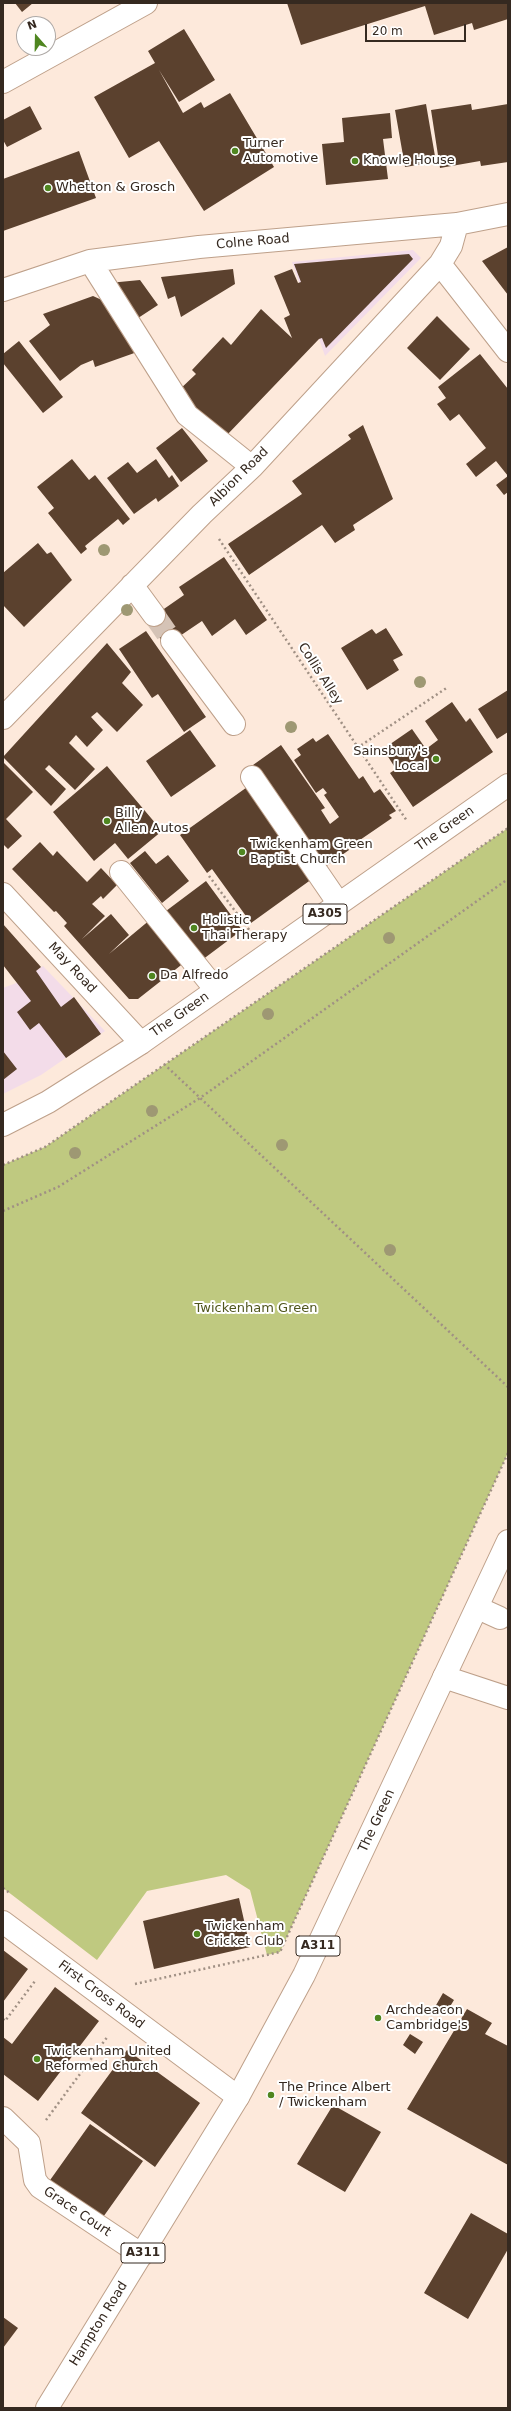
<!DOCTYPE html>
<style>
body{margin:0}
#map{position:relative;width:511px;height:2411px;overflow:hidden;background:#fde9db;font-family:"DejaVu Sans",sans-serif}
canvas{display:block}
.frame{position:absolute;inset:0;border:4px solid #352920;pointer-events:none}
.north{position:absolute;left:16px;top:16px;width:40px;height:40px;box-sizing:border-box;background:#fff;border:1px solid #aea9a6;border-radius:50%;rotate:340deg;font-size:11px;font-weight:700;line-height:16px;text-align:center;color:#352920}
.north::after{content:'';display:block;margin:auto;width:14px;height:18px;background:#4f8620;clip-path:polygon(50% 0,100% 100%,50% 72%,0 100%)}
.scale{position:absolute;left:365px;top:24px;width:101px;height:18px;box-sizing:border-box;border:2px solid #352920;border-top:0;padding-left:5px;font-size:12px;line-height:14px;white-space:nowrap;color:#352920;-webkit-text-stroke:3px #fff;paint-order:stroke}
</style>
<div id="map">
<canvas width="511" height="2411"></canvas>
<div class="frame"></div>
<div class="north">N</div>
<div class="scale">20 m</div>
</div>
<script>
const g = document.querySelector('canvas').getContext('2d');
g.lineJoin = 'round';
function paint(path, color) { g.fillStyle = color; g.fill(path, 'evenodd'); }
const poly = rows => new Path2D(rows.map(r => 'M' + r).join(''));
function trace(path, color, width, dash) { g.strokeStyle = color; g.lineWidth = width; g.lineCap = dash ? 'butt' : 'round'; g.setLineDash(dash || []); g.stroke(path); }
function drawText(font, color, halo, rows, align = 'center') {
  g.font = font + ' "DejaVu Sans",sans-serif'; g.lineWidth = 4; g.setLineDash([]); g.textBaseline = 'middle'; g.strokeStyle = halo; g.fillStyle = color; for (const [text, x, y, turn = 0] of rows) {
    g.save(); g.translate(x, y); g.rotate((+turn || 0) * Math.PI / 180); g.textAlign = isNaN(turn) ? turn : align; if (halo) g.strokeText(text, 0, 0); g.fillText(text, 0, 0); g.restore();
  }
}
const commercial = poly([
 [413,250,421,258,325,356,292,262],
 [43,966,105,1031,41,1075,3,1094,3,988,19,982]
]);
const green = poly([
 [508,828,508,1453,280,1952,267,1955,250,1890,226,1875,147,1891,97,1960,3,1888,3,1165,45,1147]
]);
const building = poly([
 [15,3,33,3,22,12],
 [287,3,508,3,508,19,474,30,472,23,434,35,425,6,301,45],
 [184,29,215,80,179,102,159,70,183,113,201,102,204,108,230,93,274,167,204,211,159,141,129,158,94,97,155,63,148,51],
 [426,104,436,162,405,167,395,110],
 [471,104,472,110,508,104,508,162,481,166,480,161,440,168,431,110],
 [30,106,42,129,7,147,3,140,3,120],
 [390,113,392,138,383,139,388,179,326,185,322,144,344,142,342,118],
 [79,151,96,198,3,231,3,179],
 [508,247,508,295,482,261],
 [409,254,413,259,326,348,322,338,319,339,226,436,189,411,178,391,196,374,192,370,223,337,231,345,261,309,292,338,284,318,290,315,274,276,292,269,298,283,301,282,294,264],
 [233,269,235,284,181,317,175,296,168,299,161,277],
 [140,280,158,305,132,322,109,283],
 [93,296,104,301,140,351,95,367,93,360,81,365,60,381,29,341,50,325,43,314],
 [437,316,470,349,440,380,407,348],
 [19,341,63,397,43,413,3,363,3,354],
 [480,354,508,389,508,492,504,495,496,485,508,476,496,461,476,477,466,464,486,448,459,414,450,421,437,404,446,398,438,387],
 [363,425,393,499,353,525,355,530,335,543,322,525,249,575,228,544,302,494,292,481,351,439,348,435],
 [182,428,208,461,181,482,156,448],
 [72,459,89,480,95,475,130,519,123,525,118,519,85,546,87,549,81,554,48,513,54,508,37,487],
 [156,459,169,478,172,475,179,486,158,502,156,498,134,514,107,478,128,462,137,473],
 [38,543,47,554,51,552,72,580,24,627,3,605,3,573],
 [224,557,267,620,246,635,235,619,212,636,202,621,165,646,148,620,184,595,179,587],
 [386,628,403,655,393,660,399,670,367,690,341,648,372,629,376,634],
 [146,631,206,717,184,732,158,694,152,698,119,649],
 [107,643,131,672,122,683,143,705,117,732,97,712,91,717,103,730,87,747,76,735,69,743,95,769,75,790,49,765,45,769,66,789,51,806,3,757],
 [508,690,508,732,497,739,478,709],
 [452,702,466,722,470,718,493,752,413,807,390,773,396,769,383,749,412,729,426,749,438,740,425,721],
 [190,730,216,766,171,797,146,761],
 [328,734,359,779,363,776,374,793,380,789,396,811,389,815,392,818,376,829,357,842,355,839,346,846,349,850,325,867,253,765,281,745,325,808,321,810,330,824,339,817,324,795,327,793,323,788,316,793,294,760,301,755,297,749,313,738,316,742],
 [3,762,33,792,6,819,22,836,8,849,3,844],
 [107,766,162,831,128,859,115,843,94,861,53,812],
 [250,785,312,879,251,923,212,869,207,873,180,835],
 [40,842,53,856,57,851,87,882,101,868,117,885,103,899,101,896,92,904,105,916,82,939,111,914,129,935,109,954,151,919,185,962,138,999,129,999,64,926,67,923,56,911,54,912,12,869],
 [145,851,156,864,168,855,189,881,162,903,130,863],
 [206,881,242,930,202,960,166,911],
 [3,924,41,967,36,971,61,1007,74,997,101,1034,66,1058,39,1023,30,1030,17,1012,31,1001,3,965],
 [3,1051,17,1069,3,1080],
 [239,1898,250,1947,154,1969,143,1921],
 [3,1950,28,1969,3,2002],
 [55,1987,99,2021,38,2101,3,2074,3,2037,12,2044],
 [443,1993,454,2000,446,2013,435,2007],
 [467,2009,492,2023,485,2034,508,2046,508,2165,407,2109],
 [410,2034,423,2042,415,2054,403,2045],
 [127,2050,200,2103,155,2167,81,2113],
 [333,2105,381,2132,345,2192,297,2164],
 [90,2124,143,2161,101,2220,48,2183],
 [471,2213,508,2234,508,2249,468,2319,424,2293],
 [3,2317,18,2328,3,2348]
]);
const minorTunnel = poly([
 [154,615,172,641]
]);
const path = poly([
 [219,539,407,821],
 [357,748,448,687],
 [209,876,250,931],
 [164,1064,508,1387],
 [3,1165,45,1147,508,828],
 [3,1211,58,1187,200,1098,508,879],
 [3,1888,11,1894],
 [135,1984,280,1952,508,1453],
 [3,2019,5,2021,35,1981],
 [46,2120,108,2036]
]);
const minor = poly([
 [3,82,146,3],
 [90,261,187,415,252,467],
 [440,264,508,351],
 [3,290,90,261,199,247,457,224,508,214],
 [132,585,154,615],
 [172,641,234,724],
 [3,718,202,514,252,467,440,264,451,246,457,224],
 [252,777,339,904],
 [121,872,216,990],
 [3,894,141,1043],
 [478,1608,500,1618],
 [444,1677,508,1698],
 [3,1922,238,2097],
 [3,2118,29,2143,35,2180,40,2187,142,2255]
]);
const major = poly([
 [3,1125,48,1102,141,1043,508,785],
 [47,2408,238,2097,304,1975,508,1541]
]);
const trees = [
 [104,550],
 [127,610],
 [420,682],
 [291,727],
 [389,938],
 [268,1014],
 [152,1111],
 [282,1145],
 [75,1153],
 [390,1250]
];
const markers = [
 [235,151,4,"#4f8620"],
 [355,161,4,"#4f8620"],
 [48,188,4,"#4f8620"],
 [436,759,4,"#4f8620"],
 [107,821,4,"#4f8620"],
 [242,852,4,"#4f8620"],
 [194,928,4,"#4f8620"],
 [152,976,4,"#4f8620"],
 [197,1934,4,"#4f8620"],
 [378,2018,4,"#4f8620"],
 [37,2059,4,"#4f8620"],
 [271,2095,4,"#4f8620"]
];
const shields = [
 [325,914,44],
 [318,1946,44],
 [143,2253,44]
];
const shieldNames = [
 ["A305",325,914],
 ["A311",318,1946],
 ["A311",143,2253]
];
const poiNames = [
 ["Turner",243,144],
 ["Automotive",243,159],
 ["Knowle House",363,161],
 ["Whetton & Grosch",56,188],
 ["Sainsbury's",428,752,"right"],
 ["Local",428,767,"right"],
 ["Billy",115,814],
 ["Allen Autos",115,829],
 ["Twickenham Green",250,845],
 ["Baptist Church",250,860],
 ["Holistic",202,921],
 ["Thai Therapy",202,936],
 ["Da Alfredo",160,976],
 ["Twickenham",205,1927],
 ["Cricket Club",205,1942],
 ["Archdeacon",386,2011],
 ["Cambridge's",386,2026],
 ["Twickenham United",45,2052],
 ["Reformed Church",45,2067],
 ["The Prince Albert",279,2088],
 ["/ Twickenham",279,2103]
];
const streetNames = [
 ["Colne Road",253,242,-5],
 ["Albion Road",239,477,-45],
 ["Collis Alley",320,674,57],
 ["The Green",445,829,-35],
 ["May Road",72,968,47],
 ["The Green",180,1015,-35],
 ["The Green",377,1821,-65],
 ["First Cross Road",101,1995,37],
 ["Grace Court",77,2212,34],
 ["Hampton Road",99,2324,-58]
];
const parkNames = [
 ["Twickenham Green",256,1309]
];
paint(commercial, '#f3dce9');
paint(green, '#bfc980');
paint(building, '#5b412e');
trace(minorTunnel, '#d5c3b6', 22, [22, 11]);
trace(minor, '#bea08a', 24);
trace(major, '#bea08a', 24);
trace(path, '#a09084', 2.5, [2, 3]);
trace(minor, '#fff', 22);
trace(major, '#fff', 22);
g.fillStyle = '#9e9873';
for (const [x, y] of trees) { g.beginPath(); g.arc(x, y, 6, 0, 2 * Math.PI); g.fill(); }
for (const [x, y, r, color] of markers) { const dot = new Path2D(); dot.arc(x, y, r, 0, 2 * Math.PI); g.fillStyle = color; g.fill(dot); trace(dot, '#fff', 1.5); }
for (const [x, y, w] of shields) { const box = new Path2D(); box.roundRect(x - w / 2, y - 10, w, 20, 3); g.fillStyle = '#fff'; g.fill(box); trace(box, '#352920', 1); }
drawText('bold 12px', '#352920', null, shieldNames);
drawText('13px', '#352920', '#fff', poiNames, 'left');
drawText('13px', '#352920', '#fff', streetNames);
drawText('13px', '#50561e', '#fff', parkNames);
</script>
